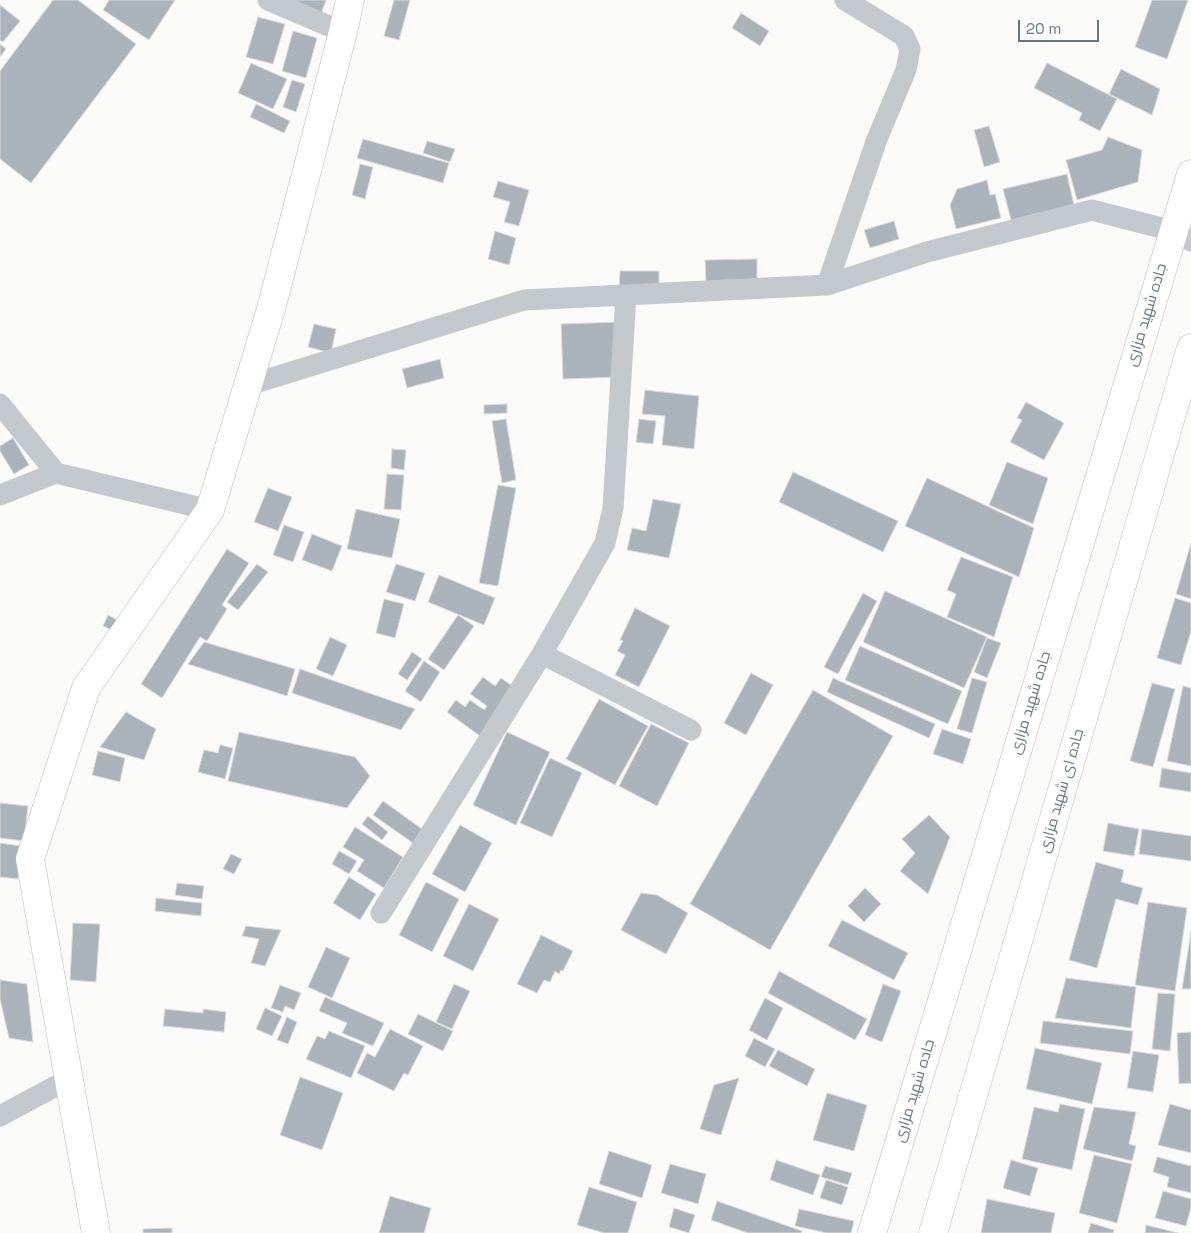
<!DOCTYPE html>
<meta charset="utf-8">
<style>
body{margin:0}
#map{position:relative;width:1191px;height:1233px;overflow:hidden;background:#fafaf8;font-family:"Space Grotesk",sans-serif}
canvas{display:block}
.scale{position:absolute;left:1018px;top:20px;width:81px;height:22px;box-sizing:border-box;border:2px solid #657683;border-top:0;padding-left:6px;font-size:15px;line-height:18px;white-space:nowrap;color:#657683;-webkit-text-stroke:4px #fff;paint-order:stroke}
</style>
<div id="map">
<canvas width="1191" height="1233"></canvas>
<div class="scale">20 m</div>
</div>
<script>
const g = document.querySelector('canvas').getContext('2d');
g.lineJoin = 'round';
function paint(path, color) { g.fillStyle = color; g.fill(path, 'evenodd'); }
const poly = rows => new Path2D(rows.map(r => 'M' + r).join(''));
function trace(path, color, width, dash) { g.strokeStyle = color; g.lineWidth = width; g.lineCap = dash ? 'butt' : 'round'; g.setLineDash(dash || []); g.stroke(path); }
function drawText(font, color, halo, rows, align = 'center') {
  g.font = font + ' "Space Grotesk",Cairo,sans-serif'; g.lineWidth = 5; g.setLineDash([]); g.textBaseline = 'middle'; g.strokeStyle = halo; g.fillStyle = color; for (const [text, x, y, turn = 0] of rows) {
    g.save(); g.translate(x, y); g.rotate((+turn || 0) * Math.PI / 180); g.textAlign = isNaN(turn) ? turn : align; if (halo) g.strokeText(text, 0, 0); g.fillText(text, 0, 0); g.restore();
  }
}
const building = poly([
 [53,0,78,0,136,44,31,183,0,159,0,71,53,0],
 [109,0,175,0,149,40,103,10,109,0],
 [292,0,326,0,321,14,292,0],
 [394,0,410,0,399,40,384,36,394,0],
 [1152,0,1188,0,1167,59,1135,47,1152,0],
 [0,5,20,21,3,42,0,40,0,5],
 [741,13,769,31,760,46,732,28,741,13],
 [258,17,285,24,273,64,246,57,258,17],
 [293,31,317,38,306,78,282,71,293,31],
 [0,44,6,49,0,57,0,44],
 [251,63,287,79,273,109,238,93,251,63],
 [1047,63,1117,99,1100,131,1079,120,1082,113,1034,88,1047,63],
 [1121,69,1160,89,1152,115,1109,94,1121,69],
 [292,80,305,84,296,112,283,107,292,80],
 [256,104,290,121,284,133,250,117,256,104],
 [989,126,1000,162,984,167,974,130,989,126],
 [1108,137,1142,150,1138,182,1077,200,1066,160,1102,150,1108,137],
 [363,139,449,163,443,183,357,158,363,139],
 [427,141,455,149,450,162,423,153,427,141],
 [360,164,373,167,365,199,352,195,360,164],
 [1067,174,1074,205,1011,220,1003,189,1067,174],
 [987,180,990,195,995,194,1001,218,956,229,950,205,957,189,987,180],
 [498,181,529,190,519,226,504,222,510,202,493,197,498,181],
 [894,221,899,239,870,248,864,230,894,221],
 [495,231,516,238,509,265,488,259,495,231],
 [757,259,757,284,706,285,705,260,757,259],
 [620,271,659,271,659,290,619,289,620,271],
 [619,322,620,377,563,379,561,324,619,322],
 [314,324,336,329,331,353,308,347,314,324],
 [440,359,444,378,407,388,402,369,440,359],
 [645,390,699,396,694,449,662,445,665,416,642,414,645,390],
 [1026,402,1064,423,1044,460,1010,442,1022,420,1017,418,1026,402],
 [507,404,507,413,484,414,484,405,507,404],
 [506,419,516,480,502,483,492,421,506,419],
 [639,419,656,421,653,444,636,442,639,419],
 [13,438,29,465,14,474,0,451,0,446,13,438],
 [392,449,406,450,404,470,391,468,392,449],
 [1007,462,1048,478,1033,524,989,505,1007,462],
 [793,472,898,521,883,552,779,502,793,472],
 [387,474,404,475,401,510,384,509,387,474],
 [927,478,1034,528,1019,577,905,526,927,478],
 [498,485,516,488,498,586,479,583,498,485],
 [268,488,292,497,278,531,254,522,268,488],
 [653,499,681,504,669,558,627,550,632,528,646,531,653,499],
 [356,509,400,519,392,558,347,549,356,509],
 [284,525,304,532,293,562,273,555,284,525],
 [312,534,342,546,332,571,302,560,312,534],
 [1191,543,1191,599,1176,594,1191,543],
 [227,549,249,563,222,605,227,609,207,641,200,637,162,698,141,684,227,549],
 [961,557,1013,577,994,637,947,617,956,594,947,590,961,557],
 [257,564,268,572,238,610,227,602,257,564],
 [396,564,425,573,415,601,386,592,396,564],
 [439,575,495,598,484,625,428,602,439,575],
 [885,591,987,637,964,688,863,642,885,591],
 [863,593,877,601,838,674,824,667,863,593],
 [1175,598,1191,603,1191,631,1181,665,1157,658,1175,598],
 [384,599,404,604,395,638,376,633,384,599],
 [635,608,670,626,639,687,615,675,625,655,617,651,623,641,620,640,635,608],
 [108,615,117,620,112,630,103,626,108,615],
 [458,615,474,626,444,670,428,659,458,615],
 [330,637,347,645,333,676,316,669,330,637],
 [987,638,1001,643,987,678,974,672,987,638],
 [204,642,295,669,287,696,188,664,204,642],
 [860,646,962,691,948,724,845,680,860,646],
 [412,652,422,659,407,680,398,674,412,652],
 [424,661,440,672,421,702,405,691,424,661],
 [300,669,415,709,401,730,292,693,300,669],
 [751,673,773,685,746,735,724,723,751,673],
 [483,677,495,686,501,678,515,688,480,736,447,712,456,700,465,707,470,700,484,710,487,706,470,694,483,677],
 [833,678,935,724,929,738,827,692,833,678],
 [972,678,987,682,972,733,957,729,972,678],
 [1152,683,1175,689,1153,767,1130,761,1152,683],
 [1183,686,1191,688,1191,766,1167,761,1183,686],
 [813,690,893,736,770,950,690,904,813,690],
 [599,699,648,726,615,785,566,759,599,699],
 [126,712,156,729,144,760,100,747,126,712],
 [651,724,689,743,657,806,619,786,651,724],
 [942,729,971,739,963,764,933,754,942,729],
 [239,732,355,757,370,776,347,808,228,781,239,732],
 [507,732,550,752,516,825,473,805,507,732],
 [220,745,233,748,225,779,198,772,204,750,218,753,220,745],
 [98,751,125,758,120,782,92,775,98,751],
 [550,758,582,773,552,837,520,823,550,758],
 [1162,768,1191,773,1191,792,1159,787,1162,768],
 [383,801,422,829,413,843,373,815,383,801],
 [0,803,28,806,24,841,0,838,0,803],
 [929,815,950,837,928,894,900,871,915,853,902,839,929,815],
 [368,816,388,832,382,840,362,824,368,816],
 [1108,823,1139,829,1134,856,1103,851,1108,823],
 [460,825,492,843,465,892,432,874,460,825],
 [355,827,403,857,384,888,357,871,364,860,343,847,355,827],
 [1142,829,1191,836,1191,861,1139,854,1142,829],
 [0,843,21,846,18,879,0,877,0,843],
 [339,851,357,861,349,874,332,864,339,851],
 [231,854,242,859,234,874,223,869,231,854],
 [1096,862,1124,870,1121,882,1143,888,1138,905,1116,899,1097,968,1069,960,1096,862],
 [349,877,376,894,360,920,333,903,349,877],
 [426,882,459,899,432,952,399,935,426,882],
 [177,883,204,886,202,899,175,895,177,883],
 [865,888,881,904,864,922,848,906,865,888],
 [641,893,657,895,688,913,666,954,621,930,641,893],
 [156,898,202,903,201,916,155,911,156,898],
 [1148,902,1187,908,1175,991,1135,985,1148,902],
 [469,904,499,919,473,971,443,956,469,904],
 [842,920,908,953,894,980,828,946,842,920],
 [73,923,100,924,96,982,70,980,73,923],
 [246,926,281,930,265,966,251,963,259,939,242,936,246,926],
 [1191,932,1191,989,1182,989,1191,932],
 [541,935,573,951,563,971,561,970,559,974,555,971,550,982,544,980,537,993,517,984,541,935],
 [326,947,350,958,332,998,308,987,326,947],
 [779,971,867,1019,855,1040,768,993,779,971],
 [1066,978,1136,987,1131,1028,1055,1018,1066,978],
 [0,980,27,984,33,1042,9,1038,0,999,0,980],
 [454,984,470,991,452,1029,436,1022,454,984],
 [883,984,901,991,882,1042,865,1035,883,984],
 [280,985,301,993,294,1010,285,1006,283,1012,271,1008,280,985],
 [1158,993,1175,994,1170,1051,1152,1049,1158,993],
 [325,997,384,1023,373,1046,342,1033,347,1023,319,1011,325,997],
 [765,998,783,1008,767,1040,749,1030,765,998],
 [265,1008,282,1016,272,1036,256,1029,265,1008],
 [165,1009,203,1013,203,1009,226,1012,224,1032,163,1026,165,1009],
 [418,1014,453,1031,443,1051,408,1034,418,1014],
 [287,1017,297,1022,288,1044,277,1040,287,1017],
 [1043,1021,1133,1031,1130,1054,1040,1043,1043,1021],
 [390,1029,423,1046,408,1075,404,1073,394,1091,357,1073,367,1053,375,1057,390,1029],
 [329,1031,365,1046,351,1078,306,1059,317,1036,325,1039,329,1031],
 [1191,1032,1191,1083,1179,1084,1177,1033,1191,1032],
 [754,1038,775,1049,765,1067,745,1056,754,1038],
 [1035,1048,1102,1063,1092,1104,1026,1089,1035,1048],
 [778,1050,815,1069,807,1086,769,1066,778,1050],
 [1133,1051,1159,1055,1153,1092,1127,1088,1133,1051],
 [300,1077,343,1093,322,1150,280,1135,300,1077],
 [739,1078,721,1135,700,1129,714,1085,739,1078],
 [827,1093,867,1105,854,1151,813,1140,827,1093],
 [1060,1104,1085,1109,1072,1170,1022,1159,1034,1107,1058,1112,1060,1104],
 [1170,1104,1191,1110,1191,1153,1158,1145,1170,1104],
 [1094,1107,1136,1112,1129,1144,1136,1146,1132,1161,1083,1149,1094,1107],
 [609,1151,652,1165,642,1198,599,1184,609,1151],
 [1094,1155,1132,1164,1117,1223,1079,1213,1094,1155],
 [1157,1157,1191,1166,1191,1193,1167,1187,1169,1177,1153,1172,1157,1157],
 [776,1160,820,1175,813,1195,770,1180,776,1160],
 [1011,1160,1038,1168,1030,1196,1003,1188,1011,1160],
 [670,1164,706,1174,698,1204,661,1193,670,1164],
 [825,1166,852,1173,848,1185,821,1177,825,1166],
 [826,1180,848,1187,842,1205,820,1198,826,1180],
 [589,1187,637,1202,628,1233,604,1233,577,1225,589,1187],
 [1163,1191,1191,1199,1191,1207,1186,1226,1155,1218,1163,1191],
 [390,1196,431,1208,424,1233,379,1233,390,1196],
 [987,1199,1055,1213,1051,1233,981,1233,987,1199],
 [717,1201,802,1231,801,1233,748,1233,711,1220,717,1201],
 [674,1208,695,1215,689,1233,669,1227,674,1208],
 [799,1209,854,1221,851,1233,827,1233,795,1226,799,1209],
 [1091,1223,1114,1230,1113,1233,1088,1233,1091,1223],
 [1146,1225,1178,1233,1145,1233,1146,1225],
 [172,1228,172,1233,143,1233,143,1229,172,1228]
]);
const street = poly([
 [268,0,343,32],
 [827,285,877,139,906,70,910,49,904,36,845,0],
 [249,385,524,300,827,285,927,252,1092,210,1173,231,1191,241],
 [0,404,56,473],
 [0,495,56,473,210,510],
 [542,654,691,730],
 [381,913,542,654,605,543,613,508,626,295],
 [0,1116,69,1079]
]);
const secondary = poly([
 [96,1233,30,859,86,688,210,510,271,309,343,32,350,0],
 [872,1233,1191,174],
 [933,1233,1191,348]
]);
const streetNames = [
 ["جاده شهید مزاری",1147,315,-73],
 ["جاده شهید مزاری",1031,703,-73],
 ["جاده ای شهید مزاری",1062,791,-74],
 ["جاده شهید مزاری",915,1091,-73]
];
paint(building, '#aab3b9');
trace(building, '#dcdcda', 1);
trace(secondary, '#b3babf', 29);
trace(street, '#c3c8cc', 21);
trace(secondary, '#fff', 28);
drawText('15px', '#657683', '#fff', streetNames);
</script>
